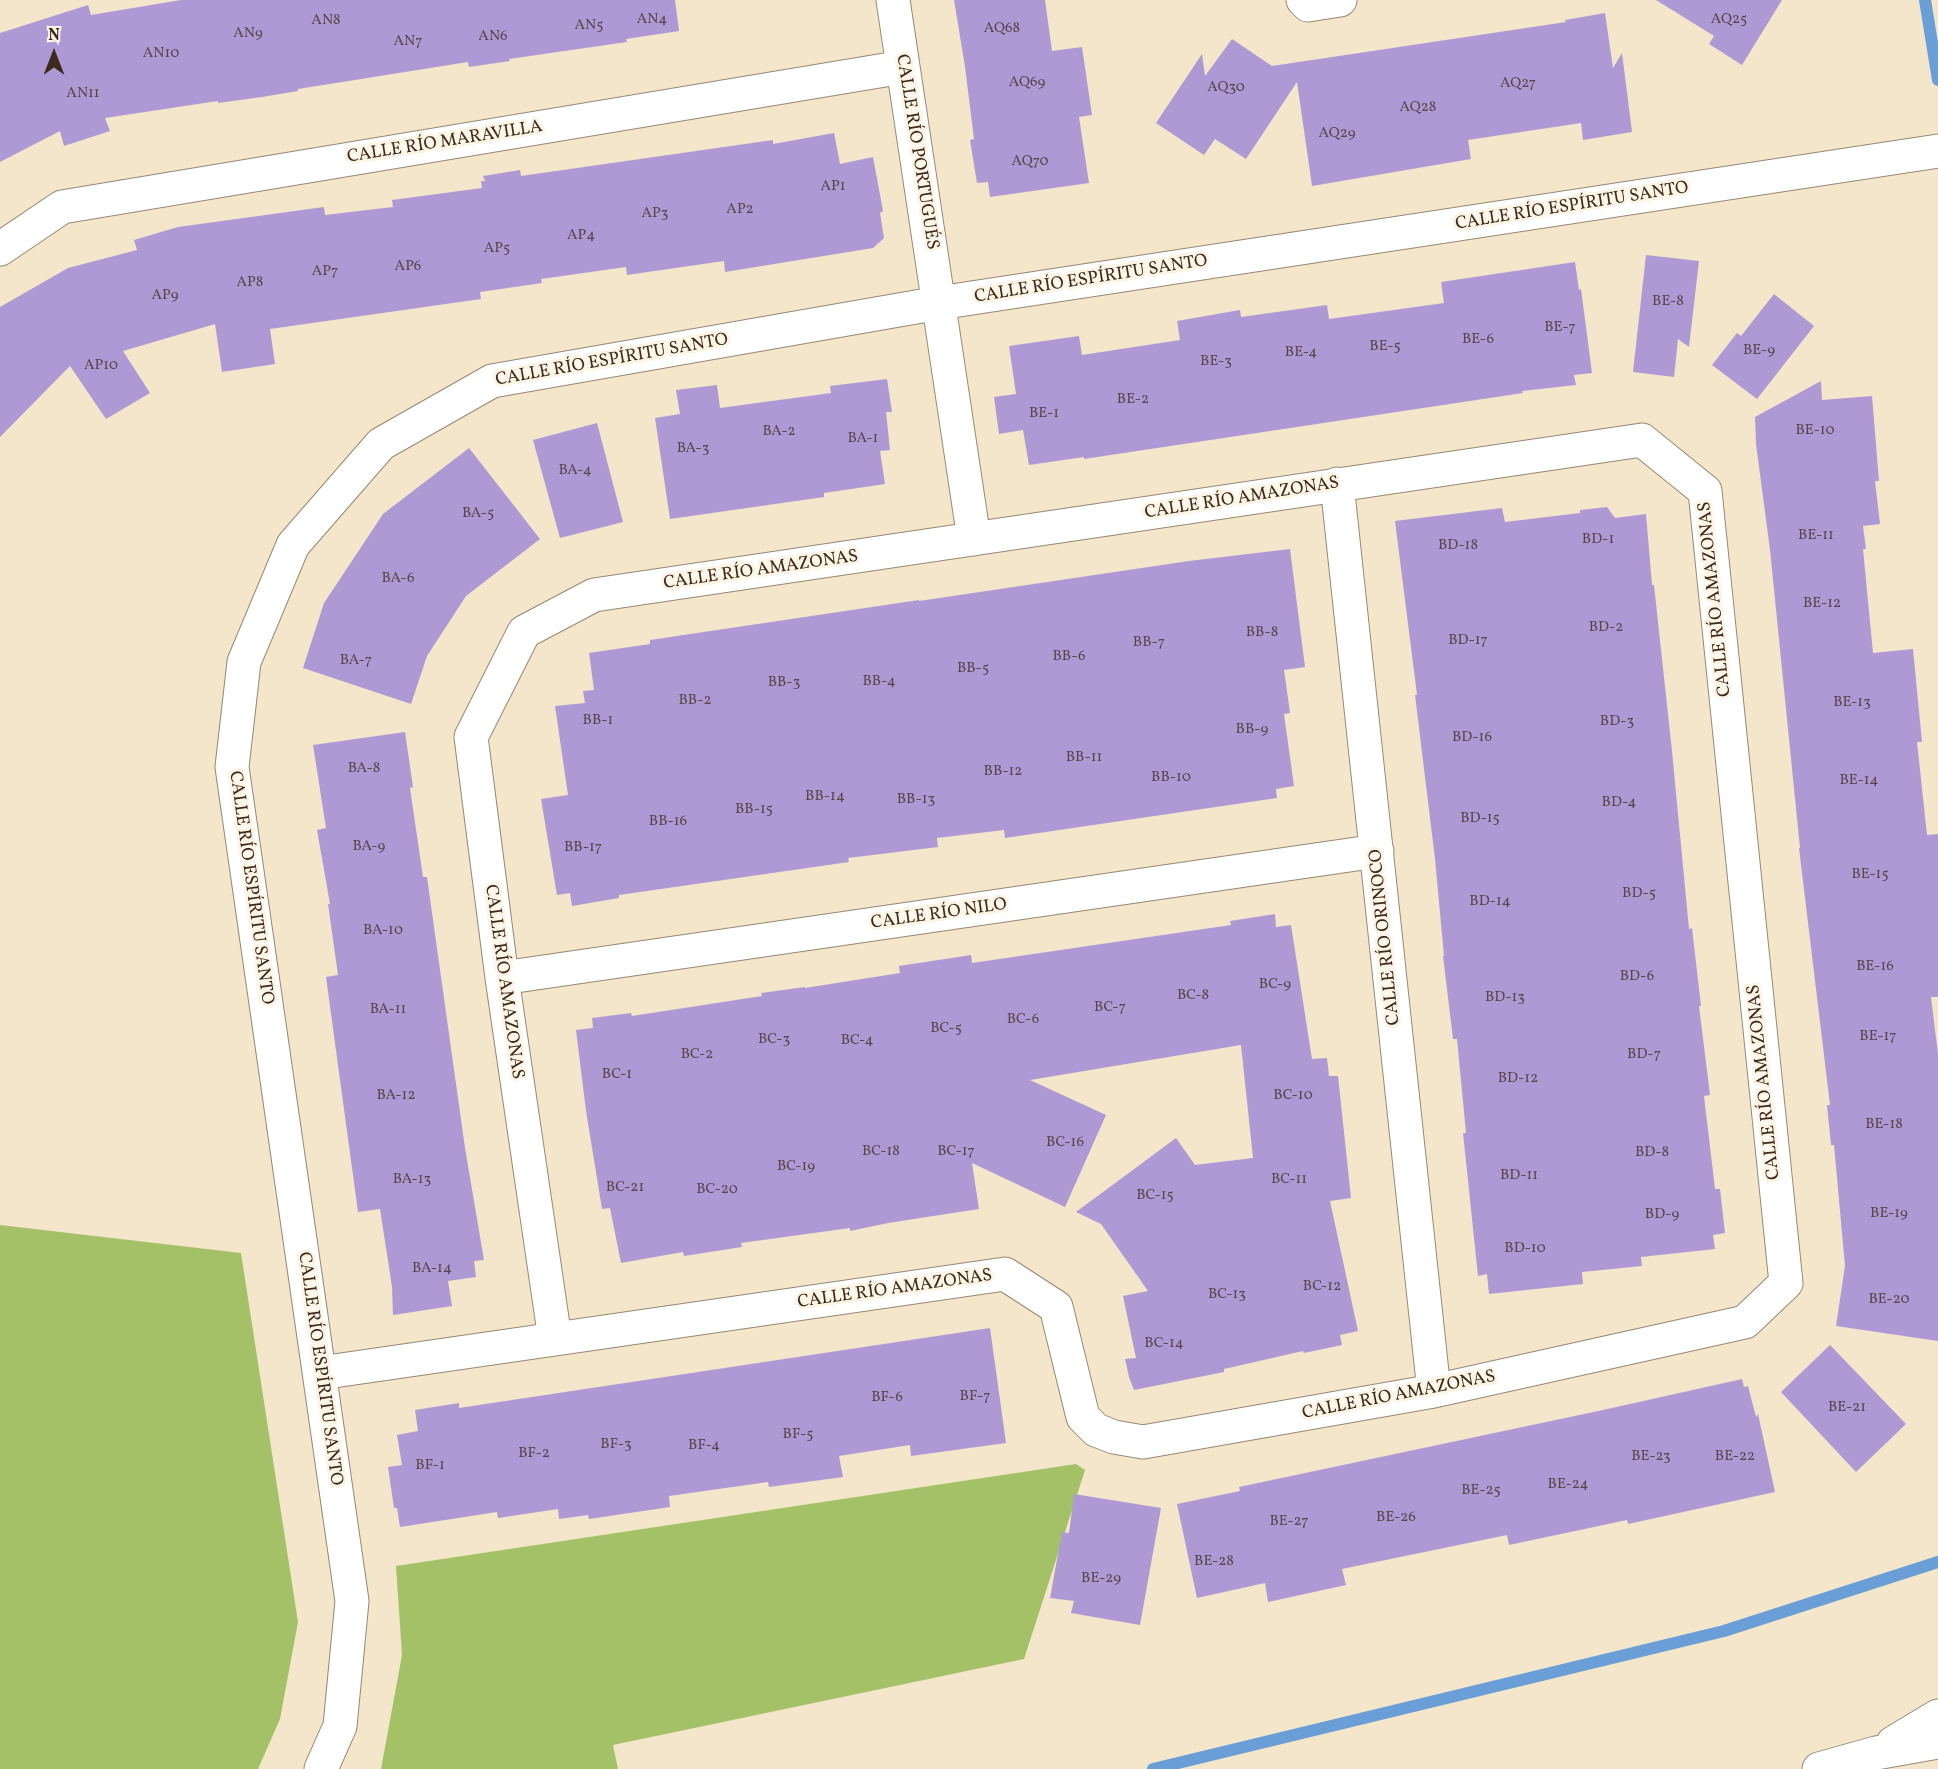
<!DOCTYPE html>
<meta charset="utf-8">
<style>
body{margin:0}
#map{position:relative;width:1938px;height:1769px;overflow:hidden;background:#f3e6ca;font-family:Vollkorn,serif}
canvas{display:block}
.north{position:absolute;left:24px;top:24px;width:60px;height:60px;-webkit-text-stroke:4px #fcf5e5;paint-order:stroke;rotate:0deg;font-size:16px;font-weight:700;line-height:24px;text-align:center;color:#3b2a1e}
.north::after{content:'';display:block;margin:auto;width:21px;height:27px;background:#3b2a1e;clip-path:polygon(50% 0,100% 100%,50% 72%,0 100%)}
</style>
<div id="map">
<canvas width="1938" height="1769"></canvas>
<div class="north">N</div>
</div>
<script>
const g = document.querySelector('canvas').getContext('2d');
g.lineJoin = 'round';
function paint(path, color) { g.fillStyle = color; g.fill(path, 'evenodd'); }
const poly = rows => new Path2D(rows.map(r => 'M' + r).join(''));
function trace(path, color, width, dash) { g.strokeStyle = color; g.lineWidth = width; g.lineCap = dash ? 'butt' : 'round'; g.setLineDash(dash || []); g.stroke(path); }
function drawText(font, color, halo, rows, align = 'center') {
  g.font = font + ' Vollkorn,serif'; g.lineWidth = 6; g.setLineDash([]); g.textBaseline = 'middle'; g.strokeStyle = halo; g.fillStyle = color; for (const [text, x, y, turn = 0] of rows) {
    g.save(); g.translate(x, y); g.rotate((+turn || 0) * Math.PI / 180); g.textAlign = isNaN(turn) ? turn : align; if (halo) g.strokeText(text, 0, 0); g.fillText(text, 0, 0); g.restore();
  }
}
const green = poly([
 [0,1225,241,1253,298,1622,280,1719,258,1769,0,1769],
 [1076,1464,1085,1470,1024,1659,613,1745,618,1769,381,1769,402,1655,396,1566]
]);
const stream = poly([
 [1925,0,1938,80],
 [1153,1769,1724,1631,1938,1562]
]);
const building = poly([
 [181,0,675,0,679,31,626,39,627,42,509,59,510,61,469,67,468,62,298,89,298,91,262,97,218,103,218,101,105,118,110,131,64,146,60,131,0,162,0,33,88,5,91,15],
 [954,0,1045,0,1052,51,1082,47,1092,115,1079,117,1089,183,990,197,988,182,977,183,970,140,974,139,965,67],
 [1656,0,1782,0,1742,65,1709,44,1714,36],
 [1605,13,1613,68,1622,53,1632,132,1583,140,1581,123,1468,140,1471,159,1312,186,1297,82,1246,159,1215,139,1204,155,1156,123,1202,54,1205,76,1232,39,1272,66,1566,22,1565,20],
 [834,133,840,164,873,157,883,211,880,213,884,238,873,248,725,272,724,261,627,275,626,267,541,279,542,283,480,292,481,299,270,329,275,364,222,372,215,324,123,351,150,393,106,419,70,366,0,437,0,307,68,268,137,250,134,240,178,227,324,207,325,215,393,207,392,200,482,188,481,181,485,181,483,176,520,170,521,176,773,140,773,144],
 [1646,255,1699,261,1689,347,1678,339,1674,377,1633,372],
 [1575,262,1579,290,1581,289,1592,373,1574,375,1576,385,1522,391,1523,393,1084,459,1084,457,1029,465,1023,430,999,434,994,397,1016,394,1009,346,1079,336,1082,355,1180,340,1177,321,1240,310,1241,317,1327,305,1329,319,1444,303,1441,282],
 [1774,294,1814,326,1757,399,1712,365,1737,333,1741,336],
 [887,379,892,412,886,412,890,450,880,451,885,484,824,493,824,497,670,519,655,418,680,414,676,390,717,385,720,408,831,393,830,386],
 [1821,381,1822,400,1872,396,1879,481,1875,481,1880,524,1863,526,1866,549,1863,549,1873,653,1913,649,1922,742,1917,742,1927,835,1938,834,1938,997,1931,997,1938,1054,1938,1341,1836,1326,1845,1266,1834,1145,1831,1145,1827,1105,1830,1105,1799,848,1800,848,1770,550,1756,444,1755,417],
 [597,423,623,522,560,538,533,440],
 [469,448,540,539,466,596,427,656,411,704,303,668,324,603,383,514],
 [1607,507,1615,518,1646,514,1652,585,1654,585,1672,751,1689,929,1692,928,1701,1006,1699,1006,1710,1095,1704,1096,1715,1189,1720,1189,1725,1233,1713,1235,1715,1249,1641,1257,1642,1266,1582,1272,1583,1284,1489,1294,1487,1274,1478,1276,1463,1133,1466,1133,1457,1039,1453,1039,1443,956,1444,956,1435,859,1415,695,1417,695,1395,521,1502,508,1505,522,1580,513,1580,510],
 [1290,549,1305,667,1284,670,1290,713,1284,714,1294,786,1276,789,1277,798,1005,838,1004,830,937,838,938,847,848,858,849,862,619,895,619,898,572,906,570,893,557,895,541,799,568,795,555,706,585,703,583,691,594,690,589,653,650,644,650,640,919,600,919,601,1189,561],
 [405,732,413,787,410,788,423,877,427,877,465,1148,484,1260,474,1261,476,1277,448,1281,452,1306,393,1315,392,1287,380,1209,358,1212,326,977,338,975,328,904,330,904,317,830,326,828,313,745],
 [1275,914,1276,927,1291,925,1312,1059,1327,1058,1329,1076,1338,1076,1351,1198,1330,1201,1358,1331,1340,1335,1342,1345,1304,1353,1303,1351,1224,1369,1224,1372,1134,1390,1129,1377,1125,1359,1136,1358,1123,1296,1148,1291,1101,1224,1076,1212,1176,1138,1195,1165,1253,1158,1241,1045,1030,1080,1106,1115,1065,1207,972,1163,979,1209,888,1223,850,1231,850,1228,741,1243,742,1247,684,1256,683,1252,621,1263,610,1208,602,1209,586,1111,576,1030,593,1028,592,1018,631,1013,632,1016,762,996,761,993,805,987,805,988,900,973,899,966,971,955,972,963,1231,925,1230,921],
 [990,1328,1006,1443,911,1456,910,1445,839,1456,843,1477,769,1487,768,1482,669,1496,670,1507,589,1519,588,1515,559,1519,558,1509,498,1518,497,1512,400,1527,397,1508,394,1508,388,1467,402,1465,397,1435,418,1431,415,1410,459,1403,459,1408],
 [1830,1345,1906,1424,1856,1472,1781,1392],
 [1742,1379,1744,1387,1748,1386,1756,1417,1758,1414,1775,1492,1628,1524,1627,1520,1509,1545,1507,1535,1342,1569,1346,1585,1268,1602,1265,1583,1197,1598,1177,1504,1240,1491,1239,1487,1603,1410],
 [1074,1494,1161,1508,1140,1625,1071,1613,1074,1601,1050,1598,1062,1532,1069,1533]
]);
const minor = poly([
 [893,0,974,539],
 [1303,0,1308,5,1340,0],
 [0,249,62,207,903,67],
 [1337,484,1434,1391],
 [502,978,1377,851],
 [320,1373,1005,1274,1056,1307,1083,1417,1096,1430,1114,1437,1143,1442,1434,1391,1745,1322,1786,1283,1705,491,1642,440,594,595,524,632,471,737,502,978,555,1339],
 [321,1769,340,1726,352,1601,232,767,244,662,293,545,381,444,492,381,939,303,1938,151]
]);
const motorway = poly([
 [1893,1743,1938,1716],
 [1819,1769,1876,1753,1938,1742]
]);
const numberNames = [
 ["AN4",652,20],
 ["AQ25",1729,20],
 ["AN8",326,21],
 ["AN5",589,26],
 ["AQ68",1002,29],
 ["AN9",248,34],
 ["AN6",493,37],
 ["AN7",408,42],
 ["AN10",161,54],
 ["AQ69",1027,83],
 ["AQ27",1518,84],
 ["AQ30",1226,88],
 ["AN11",83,94],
 ["AQ28",1418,108],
 ["AQ29",1337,134],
 ["AQ70",1030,162],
 ["AP1",833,187],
 ["AP2",740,210],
 ["AP3",655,214],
 ["AP4",581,236],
 ["AP5",497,249],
 ["AP6",408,267],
 ["AP7",325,272],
 ["AP8",250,283],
 ["AP9",165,296],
 ["BE-8",1668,302],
 ["BE-7",1560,328],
 ["BE-6",1478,340],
 ["BE-5",1385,347],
 ["BE-9",1759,351],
 ["BE-4",1301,353],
 ["BE-3",1216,362],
 ["AP10",101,366],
 ["BE-2",1133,400],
 ["BE-1",1044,414],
 ["BE-10",1815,431],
 ["BA-2",779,432],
 ["BA-1",863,439],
 ["BA-3",693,449],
 ["BA-4",575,471],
 ["BA-5",478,514],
 ["BE-11",1816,536],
 ["BD-1",1598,540],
 ["BD-18",1458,546],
 ["BA-6",398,579],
 ["BE-12",1822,604],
 ["BD-2",1606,628],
 ["BB-8",1262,633],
 ["BD-17",1468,641],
 ["BB-7",1149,643],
 ["BB-6",1069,657],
 ["BA-7",356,661],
 ["BB-5",973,669],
 ["BB-4",879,682],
 ["BB-3",784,683],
 ["BB-2",695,701],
 ["BE-13",1852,703],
 ["BB-1",598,721],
 ["BD-3",1617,722],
 ["BB-9",1252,730],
 ["BD-16",1472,738],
 ["BB-11",1084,758],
 ["BA-8",364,769],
 ["BB-12",1003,772],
 ["BB-10",1171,778],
 ["BE-14",1859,781],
 ["BB-14",825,797],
 ["BB-13",916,800],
 ["BD-4",1619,803],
 ["BB-15",754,810],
 ["BD-15",1480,819],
 ["BB-16",668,822],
 ["BA-9",369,847],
 ["BB-17",583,848],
 ["BE-15",1870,875],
 ["BD-5",1639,894],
 ["BD-14",1490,902],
 ["BA-10",383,931],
 ["BE-16",1875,967],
 ["BD-6",1637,977],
 ["BC-9",1275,985],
 ["BC-8",1193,996],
 ["BD-13",1505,998],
 ["BC-7",1110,1008],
 ["BA-11",388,1010],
 ["BC-6",1023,1020],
 ["BC-5",946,1029],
 ["BE-17",1878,1037],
 ["BC-3",774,1040],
 ["BC-4",857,1041],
 ["BC-2",697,1055],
 ["BD-7",1644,1055],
 ["BC-1",617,1075],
 ["BD-12",1518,1079],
 ["BA-12",396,1096],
 ["BC-10",1293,1096],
 ["BE-18",1884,1125],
 ["BC-16",1065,1143],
 ["BC-18",881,1152],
 ["BC-17",956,1152],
 ["BD-8",1652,1153],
 ["BC-19",796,1167],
 ["BD-11",1519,1176],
 ["BA-13",412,1180],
 ["BC-11",1289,1180],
 ["BC-21",625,1188],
 ["BC-20",717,1190],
 ["BC-15",1155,1196],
 ["BE-19",1889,1214],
 ["BD-9",1662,1215],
 ["BD-10",1525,1249],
 ["BA-14",432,1269],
 ["BC-12",1322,1287],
 ["BC-13",1227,1295],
 ["BE-20",1889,1300],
 ["BC-14",1164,1344],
 ["BF-7",975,1397],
 ["BF-6",887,1398],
 ["BE-21",1847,1408],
 ["BF-5",798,1435],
 ["BF-3",616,1445],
 ["BF-4",704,1446],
 ["BF-2",534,1454],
 ["BE-23",1651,1457],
 ["BE-22",1735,1457],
 ["BF-1",430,1466],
 ["BE-24",1568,1485],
 ["BE-25",1481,1491],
 ["BE-26",1396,1518],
 ["BE-27",1289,1522],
 ["BE-28",1214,1562],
 ["BE-29",1101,1579]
];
const streetNames = [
 ["CALLE RÍO MARAVILLA",445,143,-9],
 ["CALLE RÍO PORTUGUÉS",916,152,81],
 ["CALLE RÍO ESPÍRITU SANTO",1572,207,-9],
 ["CALLE RÍO ESPÍRITU SANTO",1091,280,-9],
 ["CALLE RÍO ESPÍRITU SANTO",612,361,-10],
 ["CALLE RÍO AMAZONAS",1242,499,-9],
 ["CALLE RÍO AMAZONAS",761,571,-8],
 ["CALLE RÍO AMAZONAS",1716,599,-96],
 ["CALLE RÍO ESPÍRITU SANTO",250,888,82],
 ["CALLE RÍO NILO",939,915,-8],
 ["CALLE RÍO ORINOCO",1386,937,-96],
 ["CALLE RÍO AMAZONAS",503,982,82],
 ["CALLE RÍO AMAZONAS",1765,1082,-96],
 ["CALLE RÍO AMAZONAS",895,1290,-8],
 ["CALLE RÍO ESPÍRITU SANTO",319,1369,82],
 ["CALLE RÍO AMAZONAS",1399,1396,-11]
];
paint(green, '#a5c167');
trace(stream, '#699fd6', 12);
paint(building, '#af99d5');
trace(minor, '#978874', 35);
trace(motorway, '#978874', 35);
trace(minor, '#fff', 33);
trace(motorway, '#fff', 33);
drawText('15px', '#58464c', null, numberNames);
drawText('18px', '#3b2a1e', '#fcf5e5', streetNames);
</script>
